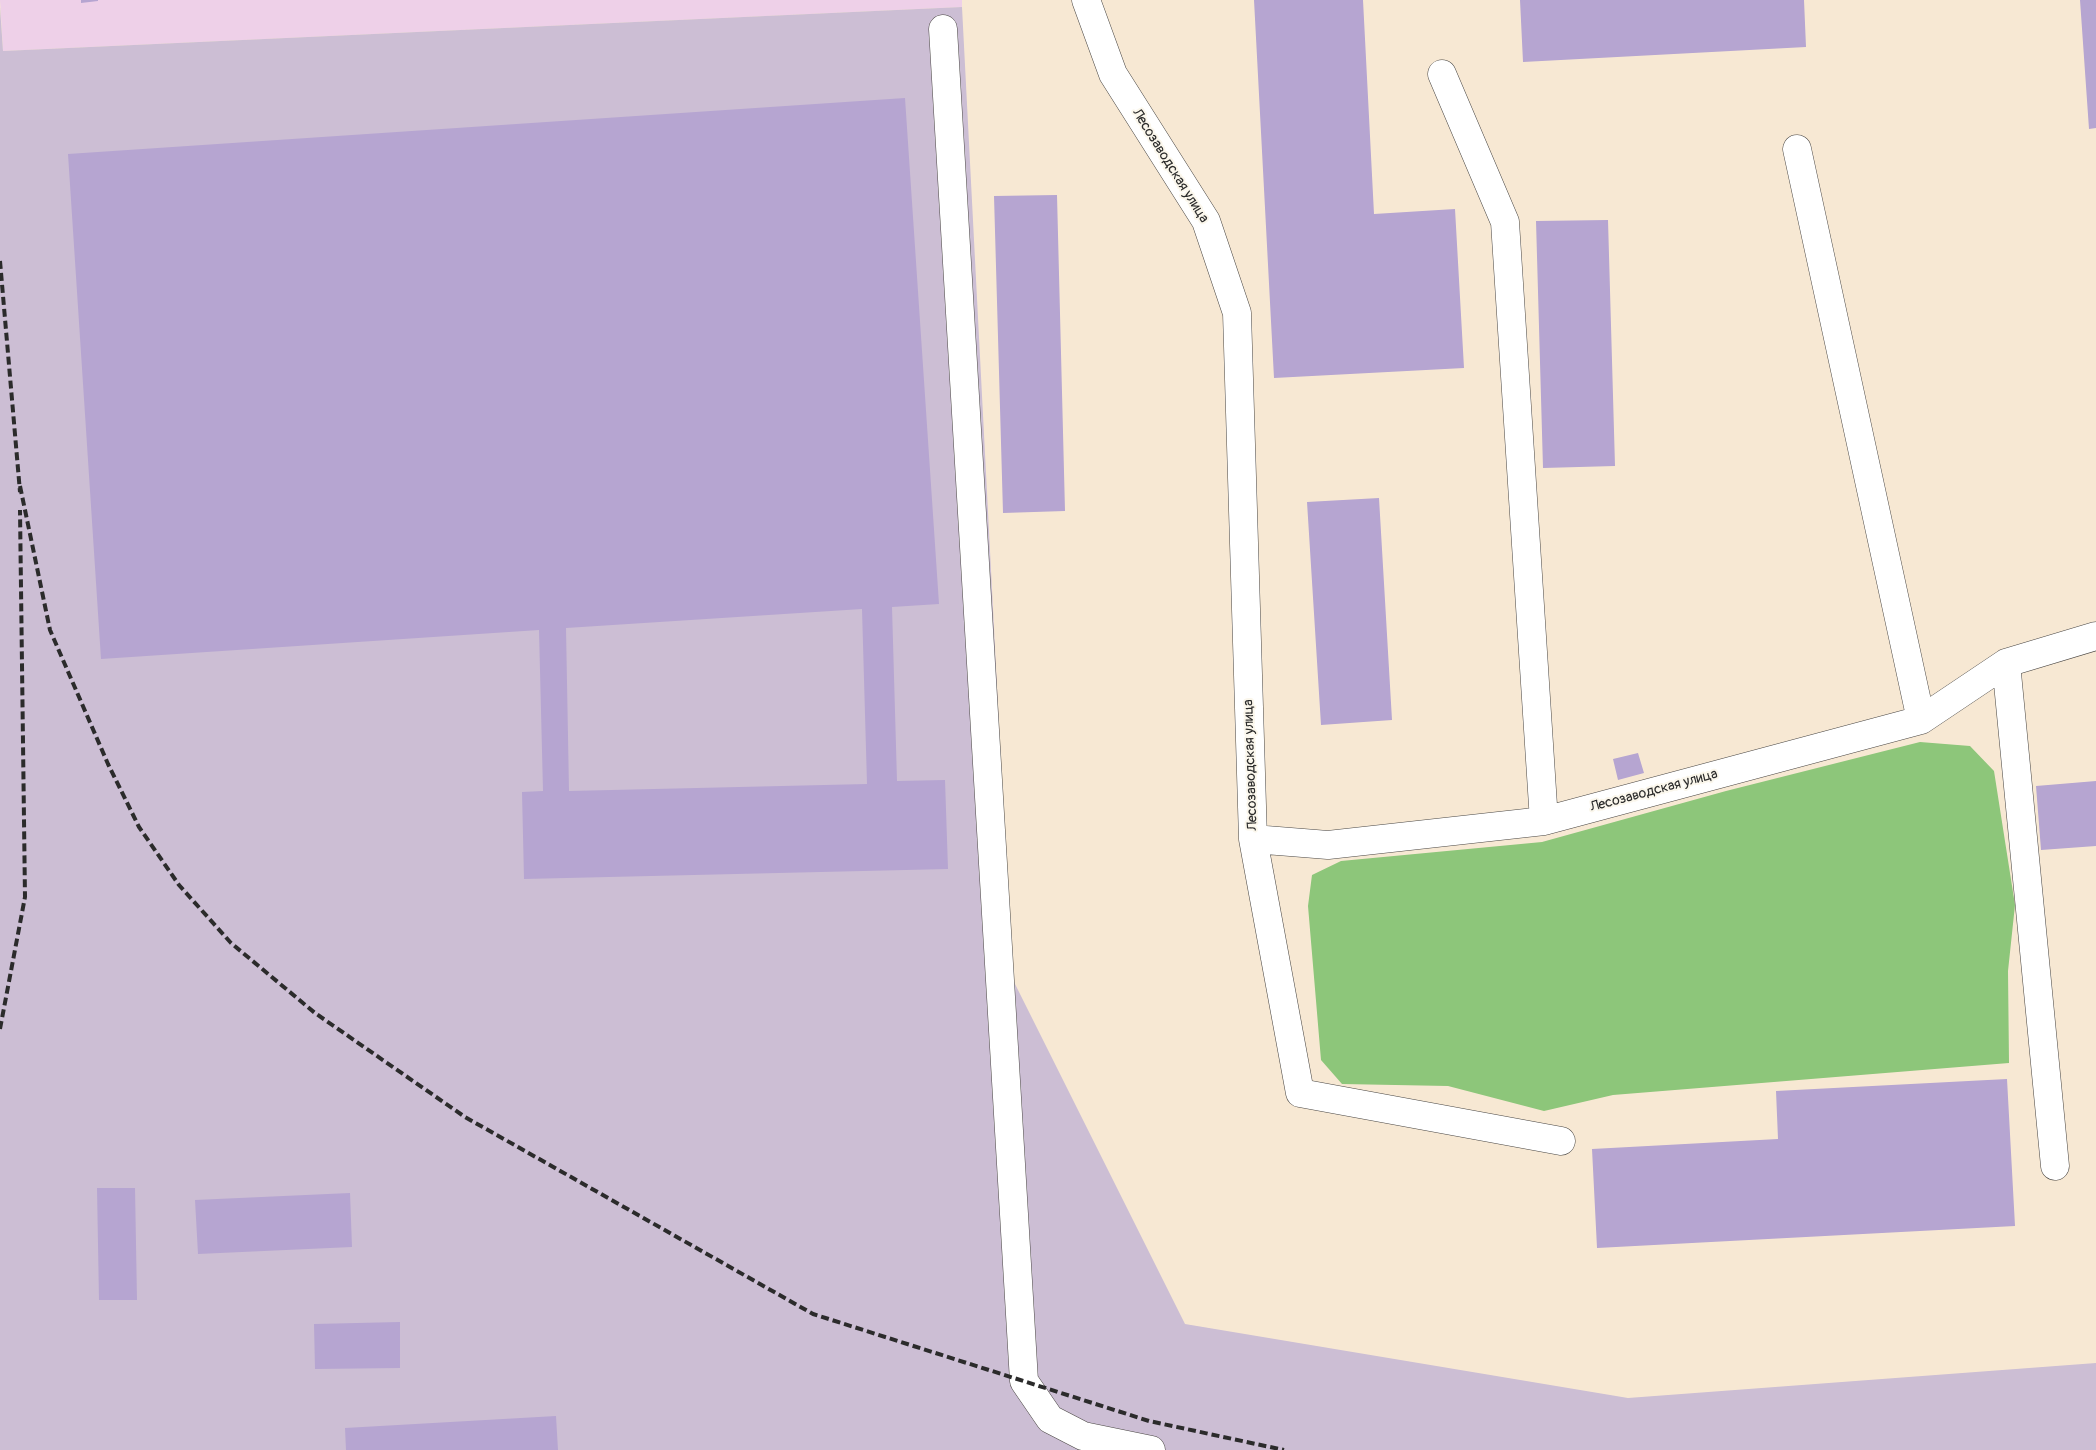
<!DOCTYPE html>
<meta charset="utf-8">
<style>
body{margin:0}
canvas{display:block;background:#f7e8d3}
</style>
<canvas width="2096" height="1450"></canvas>
<script>
const g = document.querySelector('canvas').getContext('2d');
g.lineJoin = 'round';
function paint(path, color) { g.fillStyle = color; g.fill(path, 'evenodd'); }
const poly = rows => new Path2D(rows.map(r => 'M' + r).join(''));
function trace(path, color, width, dash) { g.strokeStyle = color; g.lineWidth = width; g.lineCap = dash ? 'butt' : 'round'; g.setLineDash(dash || []); g.stroke(path); }
function drawText(font, color, halo, rows, align = 'center') {
  g.font = font + ' Pangolin,sans-serif'; g.lineWidth = 4; g.setLineDash([]); g.textBaseline = 'middle'; g.strokeStyle = halo; g.fillStyle = color; for (const [text, x, y, turn = 0] of rows) {
    g.save(); g.translate(x, y); g.rotate((+turn || 0) * Math.PI / 180); g.textAlign = isNaN(turn) ? turn : align; if (halo) g.strokeText(text, 0, 0); g.fillText(text, 0, 0); g.restore();
  }
}
const built = poly([
 [0,0,962,0,962,7,3,51]
]);
const industrial = poly([
 [0,7,3,51,962,7,1012,978,1185,1324,1628,1398,2096,1363,2096,1450,0,1450]
]);
const green = poly([
 [1920,742,1970,746,1994,771,2015,905,2008,971,2009,1063,1613,1095,1544,1111,1448,1086,1342,1084,1321,1060,1308,906,1312,875,1341,861,1542,842,1726,791]
]);
const building = poly([
 [81,0,98,0,98,1,81,3],
 [1254,0,1363,0,1374,214,1455,209,1464,368,1274,378],
 [1520,0,1804,0,1806,47,1523,62],
 [2080,0,2096,0,2096,128,2089,129],
 [905,98,939,604,892,607,897,781,945,780,948,869,524,879,522,792,543,791,539,630,101,659,68,154],
 [862,609,867,784,569,791,566,628],
 [1057,195,1065,511,1003,513,994,196],
 [1608,220,1615,466,1543,468,1536,221],
 [1379,498,1392,720,1321,725,1307,502],
 [1638,753,1644,773,1618,780,1613,759],
 [2096,781,2096,846,2041,850,2036,786],
 [2007,1079,2015,1226,1597,1248,1592,1149,1778,1139,1776,1091],
 [97,1188,135,1188,137,1300,99,1300],
 [350,1193,352,1247,198,1254,195,1200],
 [400,1322,400,1368,315,1369,314,1324],
 [556,1416,558,1450,346,1450,345,1428]
]);
const minor = poly([
 [1086,0,1113,74,1206,221,1237,313,1253,839,1328,845,1544,821,1921,720,2006,663,2096,636],
 [943,29,1024,1381,1050,1419,1083,1436,1151,1450],
 [1442,74,1505,222,1544,821],
 [1797,149,1921,720],
 [2006,663,2055,1166],
 [1253,839,1300,1093,1561,1141]
]);
const rail = poly([
 [0,261,20,492],
 [20,486,50,630,108,764,139,827,179,885,231,943,315,1013,465,1117,813,1314,1149,1421,1284,1450],
 [0,1029,25,897,20,510]
]);
const streetNames = [
 ["Лесозаводская улица",1170,166,58],
 ["Лесозаводская улица",1251,765,-92],
 ["Лесозаводская улица",1654,791,-15]
];
paint(built, '#eed0e8');
paint(industrial, '#ccbed4');
paint(green, '#8dc67a');
paint(building, '#b6a5d1');
trace(minor, '#4a4744', 29);
trace(minor, '#fff', 28);
trace(rail, '#2b2b2b', 4, [8, 4]);
drawText('14px', '#2b2b2b', '#fbf7ec', streetNames);
</script>
